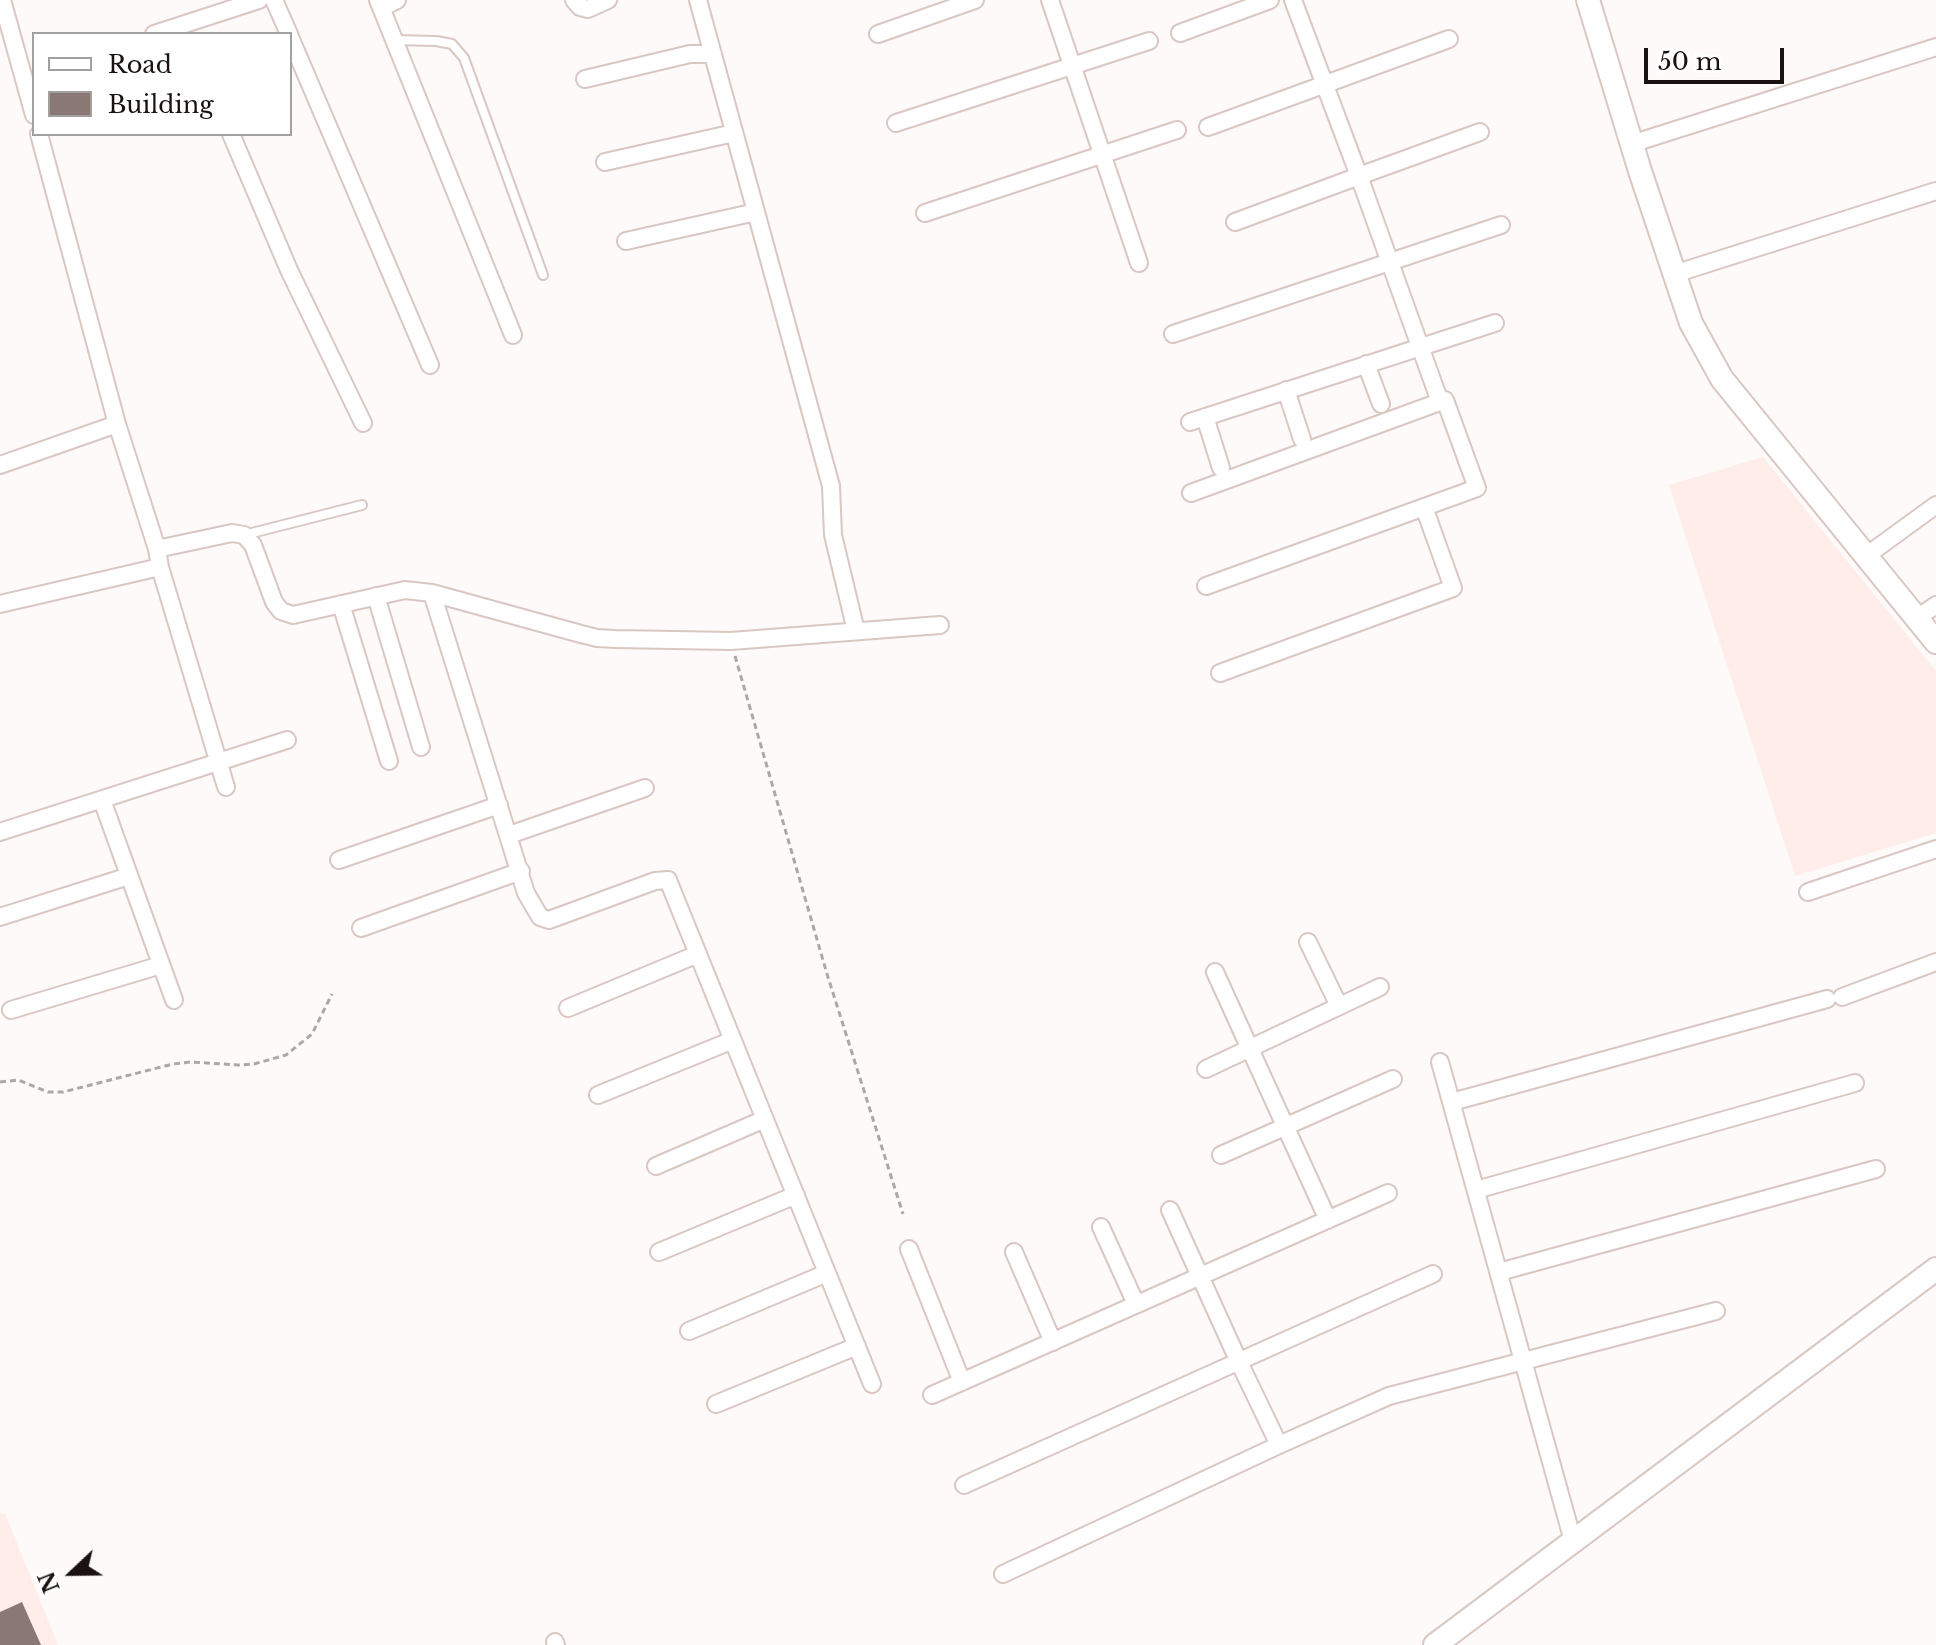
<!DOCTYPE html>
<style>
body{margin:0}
#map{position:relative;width:1936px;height:1645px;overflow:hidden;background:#fefaf9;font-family:"Libre Baskerville",serif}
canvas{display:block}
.legend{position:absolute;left:32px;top:32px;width:260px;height:104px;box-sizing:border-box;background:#fff;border:2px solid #a3a0a0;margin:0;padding:10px 14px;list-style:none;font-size:24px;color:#191211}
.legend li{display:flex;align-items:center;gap:16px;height:40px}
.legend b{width:40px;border:2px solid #a3a0a0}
.north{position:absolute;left:32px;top:1533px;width:80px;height:80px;-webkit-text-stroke:6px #fff;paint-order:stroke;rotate:248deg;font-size:22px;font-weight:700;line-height:32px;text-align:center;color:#191211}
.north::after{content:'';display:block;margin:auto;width:28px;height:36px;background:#191211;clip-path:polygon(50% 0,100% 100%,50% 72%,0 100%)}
.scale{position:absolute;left:1644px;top:48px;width:140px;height:36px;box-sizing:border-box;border:4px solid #191211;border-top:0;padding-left:10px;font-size:24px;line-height:28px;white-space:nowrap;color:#191211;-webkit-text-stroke:6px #fff;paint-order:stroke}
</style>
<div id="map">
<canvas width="1936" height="1645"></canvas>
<ul class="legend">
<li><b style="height:10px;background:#fff"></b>Road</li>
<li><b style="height:22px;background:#897874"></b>Building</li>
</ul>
<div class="north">N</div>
<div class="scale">50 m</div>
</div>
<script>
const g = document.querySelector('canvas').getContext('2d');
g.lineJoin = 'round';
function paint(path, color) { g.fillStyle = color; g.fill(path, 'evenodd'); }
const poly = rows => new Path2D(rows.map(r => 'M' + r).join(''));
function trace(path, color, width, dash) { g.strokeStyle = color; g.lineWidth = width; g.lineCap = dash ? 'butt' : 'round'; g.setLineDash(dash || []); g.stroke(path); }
const built = poly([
 [1763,457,1936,671,1936,833,1795,876,1669,485],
 [5,1513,58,1645,0,1645,0,1514]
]);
const building = poly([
 [22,1602,41,1645,0,1645,0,1612]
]);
const path = poly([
 [735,656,827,974,903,1214],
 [0,1082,18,1080,48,1092,63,1092,173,1064,190,1062,239,1065,254,1064,286,1055,312,1034,332,994]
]);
const lane = poly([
 [395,40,436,41,452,44,464,58,543,275],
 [244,535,362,505]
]);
const street = poly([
 [2,0,34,115],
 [274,0,289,34],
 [378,0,513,335],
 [574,0,580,7,588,9,608,0],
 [698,0,831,486,833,535,856,631],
 [1050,0,1139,263],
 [1293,0,1359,176,1480,132],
 [381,8,397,0],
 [1180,33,1270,0],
 [154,34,259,0],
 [878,34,975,0],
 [290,37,430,365],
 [585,79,690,54,713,54],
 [896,123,1149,41],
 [1208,127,1449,39],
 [231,134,289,270,363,423],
 [1631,144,1936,47],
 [605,162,734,133],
 [925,213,1177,130],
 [1235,222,1359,176,1440,402],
 [626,241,756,212],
 [1674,274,1936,191],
 [1173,334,1501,225],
 [1366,364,1381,404],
 [1286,390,1302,439],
 [1205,417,1221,468],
 [1190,422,1495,323],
 [117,424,157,549,232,533,244,535,253,545,274,602,281,611,293,615,405,590,432,593,581,634,597,638,615,639,731,641,940,625],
 [0,465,117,424,39,134],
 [1191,493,1445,400,1477,488,1206,586],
 [157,549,160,567,226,787],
 [1866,556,1936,505],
 [432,593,526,893,540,917,549,920,655,881,668,880,872,1384],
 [376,596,421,747],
 [0,604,160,567],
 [341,604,389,761],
 [1917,618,1936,605],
 [1220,673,1453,588,1424,507],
 [102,800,174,1000],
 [0,832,287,740],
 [509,835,645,788],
 [339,860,499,805],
 [1808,892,1936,849],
 [0,917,129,876],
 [361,928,521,871],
 [1308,942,1339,1006],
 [1215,972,1328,1220],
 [1842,997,1936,962],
 [568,1008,698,954],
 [11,1010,161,965],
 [1440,1062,1573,1541],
 [1206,1069,1380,987],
 [598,1095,733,1040],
 [1452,1102,1827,999],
 [1221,1155,1393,1079],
 [656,1166,765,1119],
 [1476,1190,1855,1083],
 [1170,1210,1239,1362,1279,1445],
 [1101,1227,1136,1304],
 [909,1249,962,1382],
 [659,1252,796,1195],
 [1014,1252,1053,1342],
 [1499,1272,1876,1169],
 [689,1331,827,1273],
 [932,1395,1388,1193],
 [716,1404,857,1346],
 [964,1485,1433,1274],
 [1003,1574,1279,1445,1389,1396,1716,1311],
 [555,1642,556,1645]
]);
const secondary = poly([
 [1588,0,1640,171,1691,323,1722,379,1936,642],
 [1435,1645,1936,1269]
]);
paint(built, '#feede9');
paint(building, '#897874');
trace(lane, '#d9c7c2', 12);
trace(street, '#d9c7c2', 20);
trace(secondary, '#d9c7c2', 26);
trace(path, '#ada8a7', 3, [6, 4]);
trace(lane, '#fff', 8);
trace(street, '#fff', 16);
trace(secondary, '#fff', 22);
</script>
